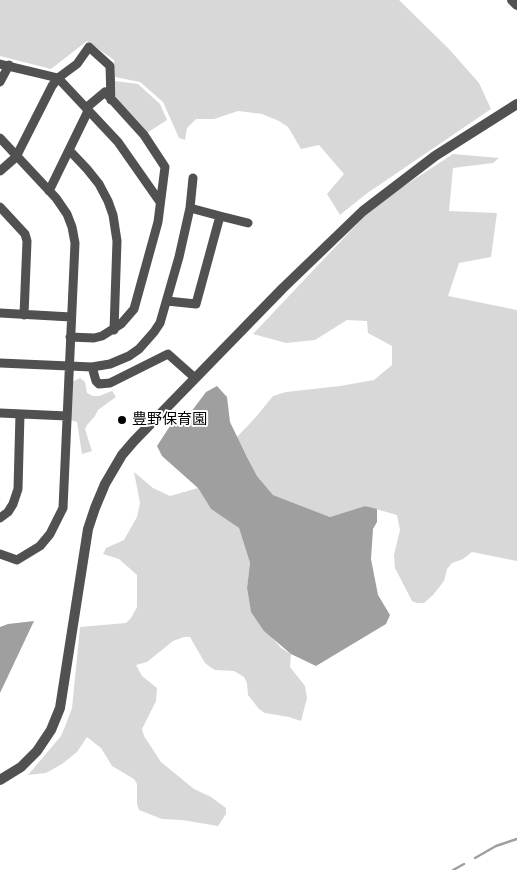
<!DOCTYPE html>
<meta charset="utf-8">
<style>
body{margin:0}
canvas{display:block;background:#fff}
</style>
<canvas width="517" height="870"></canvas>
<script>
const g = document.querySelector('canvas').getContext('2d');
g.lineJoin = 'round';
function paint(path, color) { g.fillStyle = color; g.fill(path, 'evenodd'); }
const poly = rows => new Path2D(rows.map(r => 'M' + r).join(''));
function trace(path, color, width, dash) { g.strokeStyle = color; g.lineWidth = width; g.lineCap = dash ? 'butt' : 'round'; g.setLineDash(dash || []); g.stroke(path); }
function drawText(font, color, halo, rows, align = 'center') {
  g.font = font + ' "Space Grotesk","Noto Sans JP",sans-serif'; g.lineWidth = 4; g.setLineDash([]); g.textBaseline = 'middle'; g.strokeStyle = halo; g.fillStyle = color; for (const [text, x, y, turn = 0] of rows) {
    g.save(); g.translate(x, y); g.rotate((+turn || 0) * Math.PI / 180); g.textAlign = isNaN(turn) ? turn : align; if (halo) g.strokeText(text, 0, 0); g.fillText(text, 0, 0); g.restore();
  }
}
const green = poly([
 [0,0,399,0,449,49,479,83,491,109,366,194,340,215,327,194,344,174,319,145,301,149,288,127,279,121,262,114,238,111,214,119,196,119,187,128,185,140,179,138,163,102,140,82,115,77,114,60,87,41,51,69,0,56],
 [115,81,138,84,160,104,167,120,147,133,118,103,116,97],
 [453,154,499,158,493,163,453,168,449,211,497,213,491,257,459,263,448,296,517,310,517,561,472,552,463,559,452,563,447,569,444,581,433,595,424,603,417,603,412,601,395,568,394,555,400,530,397,515,365,506,330,517,273,495,257,476,237,437,255,418,273,396,286,392,340,386,374,380,392,365,392,346,368,333,367,321,347,320,315,340,286,343,253,334,375,205],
 [80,378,85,382,87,393,93,396,99,396,112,391,116,397,98,410,95,416,87,425,85,429,92,451,82,454,77,422,71,420,72,382],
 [134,472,153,488,170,496,198,488,211,509,239,528,250,563,247,588,251,612,281,648,291,654,290,667,305,686,307,698,301,721,289,717,265,713,259,709,248,695,247,683,244,677,234,671,215,670,210,667,205,663,190,637,184,637,173,641,147,662,136,665,142,676,157,688,156,701,142,729,144,736,161,762,194,789,211,797,226,808,226,814,218,826,182,820,162,819,139,810,137,804,137,784,134,779,112,766,101,748,87,737,77,752,62,764,46,773,28,775,61,736,66,724,72,708,80,627,126,623,131,618,137,607,137,575,119,559,103,554,106,548,124,540,137,517,140,503]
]);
const water = poly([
 [217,386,227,397,230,422,246,455,257,476,273,495,330,517,365,506,377,509,377,522,373,529,371,559,378,595,390,615,386,624,316,666,291,654,264,631,251,612,247,588,250,563,239,528,211,509,198,488,162,456,157,446,170,426,191,412,206,392],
 [34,621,0,693,0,627,8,624]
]);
const stream = poly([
 [475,858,496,846,517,839],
 [453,870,464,864]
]);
const minor = poly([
 [0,64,58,78,118,142,160,202],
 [0,82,9,65],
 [0,138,56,198,67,214,72,227,75,243,63,508,50,534,40,546,17,560,0,554],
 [70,151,87,169,99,184,108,201,113,215,117,241,114,330],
 [0,171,16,157,52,86,58,78,77,64,89,47,110,66,111,100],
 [49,191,88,111],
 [0,207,25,234,27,241,24,315],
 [220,216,248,223],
 [167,301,196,304,220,216,190,208],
 [0,313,71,317],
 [70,337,94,338,102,336,121,324,134,309,158,222,165,167,144,135,105,92,86,108],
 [0,363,92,367,110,364,129,356,139,349,154,332,160,323,179,257,190,208,193,178],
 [92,367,96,381,99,384,110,383,168,354,195,378],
 [0,413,67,416],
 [0,518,8,512,13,504,18,489,20,414]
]);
const tertiary = poly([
 [512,0,517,5],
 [0,780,21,767,37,751,51,730,60,708,88,529,95,508,105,484,122,455,134,441,283,288,363,211,435,156,517,104]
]);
const markers = [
 [122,420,5,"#000"]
];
const poiNames = [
 ["豊野保育園",132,420]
];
paint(green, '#d8d8d8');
paint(water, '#9f9f9f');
trace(stream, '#9f9f9f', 2.5);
trace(minor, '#515151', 9);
trace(tertiary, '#515151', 10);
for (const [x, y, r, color] of markers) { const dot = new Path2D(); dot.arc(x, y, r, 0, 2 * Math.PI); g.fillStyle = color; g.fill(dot); trace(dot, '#fff', 2); }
drawText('15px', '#000', '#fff', poiNames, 'left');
</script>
